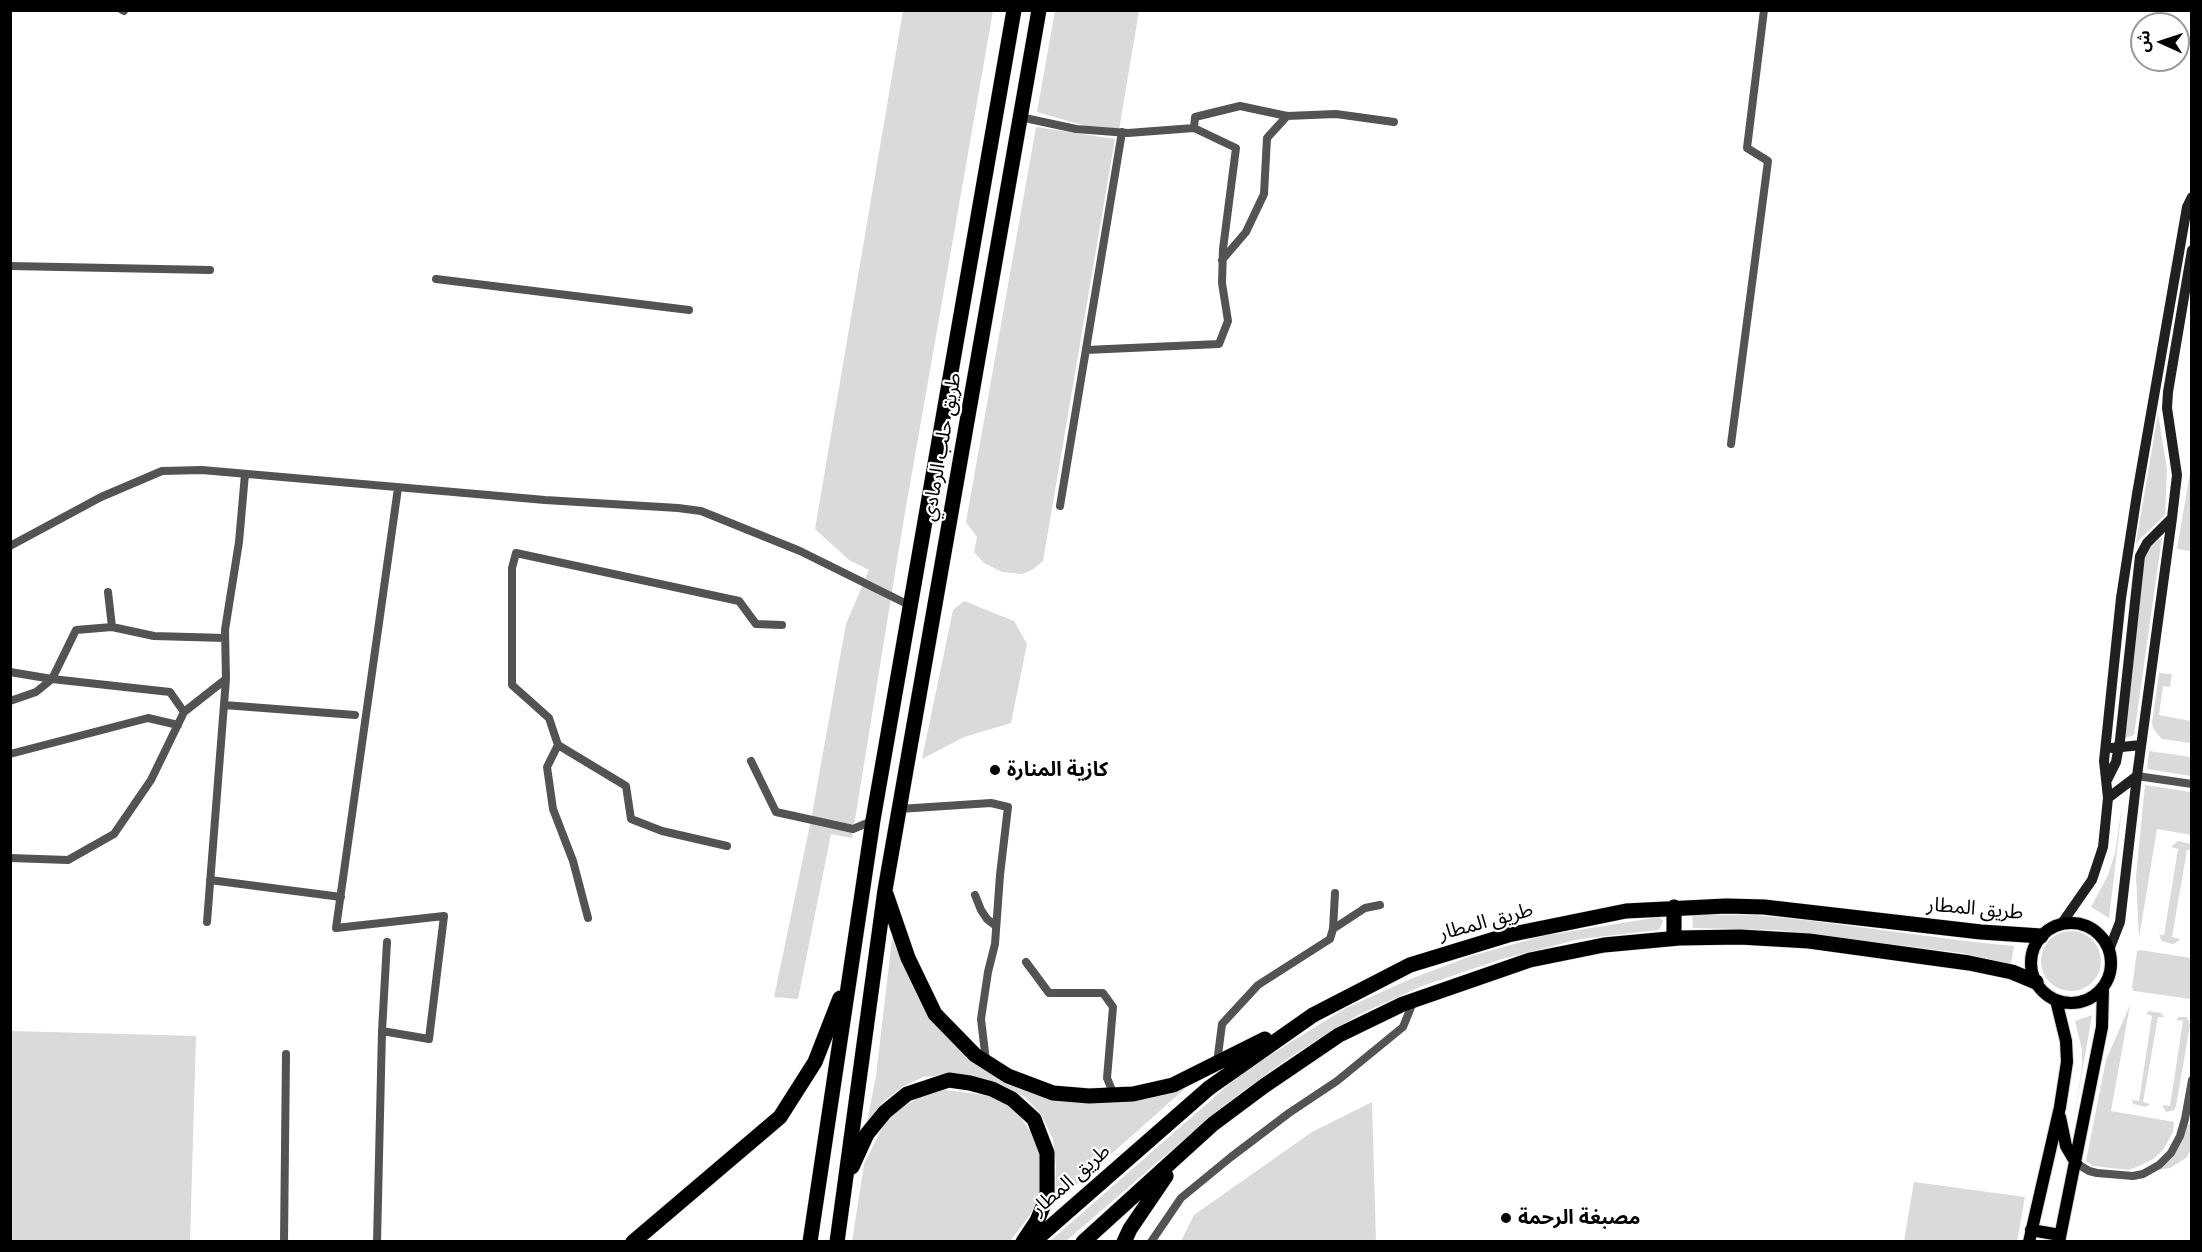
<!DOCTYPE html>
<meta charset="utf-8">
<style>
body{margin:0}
#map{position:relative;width:2202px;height:1252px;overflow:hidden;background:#fff;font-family:Karla,"Noto Sans Arabic",sans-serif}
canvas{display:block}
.frame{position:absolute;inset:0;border:12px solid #000;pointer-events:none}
.north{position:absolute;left:2130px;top:12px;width:60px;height:60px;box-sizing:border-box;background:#fff;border:2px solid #999;border-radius:50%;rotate:273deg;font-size:16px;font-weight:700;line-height:24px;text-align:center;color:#000}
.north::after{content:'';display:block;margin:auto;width:21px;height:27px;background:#000;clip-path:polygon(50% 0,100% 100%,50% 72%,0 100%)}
</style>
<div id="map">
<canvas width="2202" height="1252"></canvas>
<div class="frame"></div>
<div class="north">ش</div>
</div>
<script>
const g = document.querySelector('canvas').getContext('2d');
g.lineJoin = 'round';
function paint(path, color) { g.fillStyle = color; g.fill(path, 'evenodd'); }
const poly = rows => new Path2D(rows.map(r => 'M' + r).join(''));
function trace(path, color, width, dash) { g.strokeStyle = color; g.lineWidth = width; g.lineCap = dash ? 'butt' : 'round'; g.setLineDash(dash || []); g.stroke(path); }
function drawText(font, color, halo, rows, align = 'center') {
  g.font = font + ' Karla,"Noto Sans Arabic",sans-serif'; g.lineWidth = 4.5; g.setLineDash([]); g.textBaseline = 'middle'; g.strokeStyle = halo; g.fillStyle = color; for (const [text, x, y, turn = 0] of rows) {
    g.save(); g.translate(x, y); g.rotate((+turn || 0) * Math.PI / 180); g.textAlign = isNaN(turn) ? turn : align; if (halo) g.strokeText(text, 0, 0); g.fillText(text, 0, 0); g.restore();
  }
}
const green = poly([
 [903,11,993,11,903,524,852,838,831,834,798,999,774,997,811,820,846,624,869,570,849,560,815,529],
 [1055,11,1139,11,1119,130,1093,128,1037,112],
 [1036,127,1115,139,1043,561,1032,570,1022,574,1002,572,984,563,974,552,977,537,966,522],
 [2158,414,2167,469,2165,515,2136,543],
 [2191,467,2192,468,2191,551,2177,549],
 [2162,537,2134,735,2125,738,2145,556,2150,547],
 [964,601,1014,621,1027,644,1011,723,964,737,922,759,953,610],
 [2159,673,2172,674,2170,687,2163,686,2159,715,2191,721,2191,743,2162,739,2154,730,2152,723],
 [2149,751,2191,757,2191,776,2147,769],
 [2145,785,2191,792,2192,835,2157,829,2139,938,2136,876],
 [2123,800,2109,918,2091,907,2108,875,2115,853],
 [2178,841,2191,844,2191,850,2187,850,2172,937,2180,939,2176,943,2172,944,2162,941,2159,935,2164,935,2178,849,2171,847],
 [1692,915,1755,915,1805,920,1973,942,2014,946,2011,964,1962,953,1777,930,1693,928],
 [1659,917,1663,921,1659,930,1580,939,1502,959,1422,986,1358,1015,1293,1055,1224,1105,1066,1241,1049,1242,1243,1072,1346,1008,1413,978,1471,956,1543,936],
 [893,930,942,1032,1043,1095,1189,1085,1055,1204,1056,1165,1053,1139,1041,1114,1025,1097,1008,1088,987,1079,954,1074,923,1077,902,1087,883,1102,867,1122,876,1076],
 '2041 961a30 30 0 1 1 60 0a30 30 0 1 1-60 0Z',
 [2140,950,2191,958,2191,999,2134,991,2132,988,2137,951],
 [2130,1005,2111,1111,2174,1122,2173,1132,2163,1150,2153,1159,2139,1166,2129,1170,2093,1166,2086,1161,2106,1060],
 [2149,1011,2161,1013,2164,1017,2158,1017,2143,1102,2150,1104,2146,1107,2133,1104,2132,1100,2139,1101,2152,1016,2146,1014],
 [2092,1015,2072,1130,2082,1068,2082,1050,2075,1021],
 [2179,1017,2187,1017,2190,1025,2176,1106,2174,1110,2166,1112,2162,1105,2170,1106,2183,1021,2176,1020],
 [11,1031,196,1036,190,1241,11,1241],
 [944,1090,987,1095,1007,1104,1021,1118,1034,1137,1041,1160,1041,1181,1037,1203,1027,1219,1010,1241,852,1242,864,1164,880,1132,891,1116,906,1105,924,1095],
 [1372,1102,1376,1241,1181,1241,1194,1215,1312,1132],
 [2186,1124,2191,1125,2191,1150,2186,1158,2170,1168,2158,1170,2171,1159,2181,1143],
 [1914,1182,2025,1197,2017,1241,1904,1241]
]);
const street = poly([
 [122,10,124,11],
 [1020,117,1076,129,1128,133,1194,128,1195,117,1240,106,1287,116,1336,114,1394,122],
 [1222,260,1246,232,1264,194,1267,138,1287,116],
 [10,266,210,270],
 [436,279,689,310],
 [1086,350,1219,344,1228,321,1222,283,1223,249,1236,148,1194,128],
 [1731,444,1768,161,1747,148,1764,10],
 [1060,506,1122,132],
 [10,546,101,497,162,471,202,470,545,500,678,508,701,511,800,551,909,605],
 [112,627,154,636,225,638],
 [10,672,52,679,170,692,184,712],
 [10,701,36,692,52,679,76,630,112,627,108,592],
 [224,705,355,715],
 [558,745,547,767,553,809,573,861,588,918],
 [10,754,148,718,178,725],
 [751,761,776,812,853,829,872,821],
 [2137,776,2192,784],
 [899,809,991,803,1008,807,1000,875,995,944,988,972,981,1019,986,1061],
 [727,846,662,831,631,819,626,786,558,745,549,718,512,685,512,568,516,553,739,601,756,624,782,625],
 [10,858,68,860,114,834,151,780,184,712,226,679,225,630,239,542,245,474],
 [210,880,341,897],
 [975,895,981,910,987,919,996,926],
 [207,922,226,679],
 [1333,929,1365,908,1380,905],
 [387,942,382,1031,429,1039,444,916,336,928,398,488],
 [1026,962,1049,993,1103,993,1113,1007,1107,1078,1114,1095],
 [1217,1063,1222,1024,1258,985,1330,939,1333,929,1335,893],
 [2076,1163,2089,1171,2097,1173,2133,1176,2143,1174,2159,1165,2171,1153,2180,1136,2185,1119,2192,1080],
 [284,1242,286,1054],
 [377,1242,382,1031],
 [1151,1242,1181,1198,1231,1157,1289,1113,1337,1081,1403,1027,1414,1000]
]);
const secondary = poly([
 [2112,748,2141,745],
 [2107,780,2116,762,2120,740,2140,556,2147,543,2172,518],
 [2108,798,2137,776],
 [2062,923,2092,880,2103,847,2108,798,2104,761,2121,598,2137,494,2187,207,2192,197],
 [2109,950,2120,922,2137,776,2172,518,2177,475,2167,408,2168,392,2192,250]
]);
const primary = poly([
 '2031 963a40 40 0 1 1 80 0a40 40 0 1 1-80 0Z',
 [2060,1117,2066,1146,2076,1163],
 [2031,1230,2060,1235],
 [2029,1242,2060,1107,2067,1062,2066,1041,2056,1000],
 [2059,1242,2102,1027,2103,988]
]);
const highway = poly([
 [886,894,908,958,935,1014,975,1055,1008,1076,1053,1093,1089,1096,1133,1094,1173,1085,1265,1039],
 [1674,907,1674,938],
 [852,1167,867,1134,885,1112,907,1094,949,1080,970,1083,992,1089,1012,1099,1034,1119,1047,1153,1047,1197,1037,1221,1023,1242],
 [633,1242,780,1117,815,1062,840,998],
 [810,1242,873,820,1014,10],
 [837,1242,885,890,1039,10],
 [1033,1242,1209,1088,1313,1015,1410,965,1508,935,1626,911,1726,906,1764,907,1981,932,2041,936],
 [1083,1242,1213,1124,1264,1086,1339,1035,1403,1004,1530,960,1604,945,1679,938,1740,937,1809,941,1969,963,2012,972,2036,982],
 [1124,1242,1130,1229,1166,1176]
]);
const markers = [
 [995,770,6,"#000"],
 [1506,1218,6,"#000"]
];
const streetNames = [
 ["طريق حلب الرمادي",942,447,-80],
 ["طريق المطار",1975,909,5],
 ["طريق المطار",1486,922,-15],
 ["طريق المطار",1071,1180,-41]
];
const poiNames = [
 ["كازية المنارة",1007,770],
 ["مصبغة الرحمة",1518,1218]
];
paint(green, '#dadada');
trace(primary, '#dbdbdb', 14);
trace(highway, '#dbdbdb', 16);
trace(street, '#535353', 8);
trace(secondary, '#202020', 10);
trace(primary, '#000', 12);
trace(highway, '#000', 15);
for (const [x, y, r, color] of markers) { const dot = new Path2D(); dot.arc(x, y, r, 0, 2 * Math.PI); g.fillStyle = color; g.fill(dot); trace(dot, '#fff', 2); }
drawText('20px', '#000', '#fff', streetNames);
drawText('bold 20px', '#000', '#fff', poiNames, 'left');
</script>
